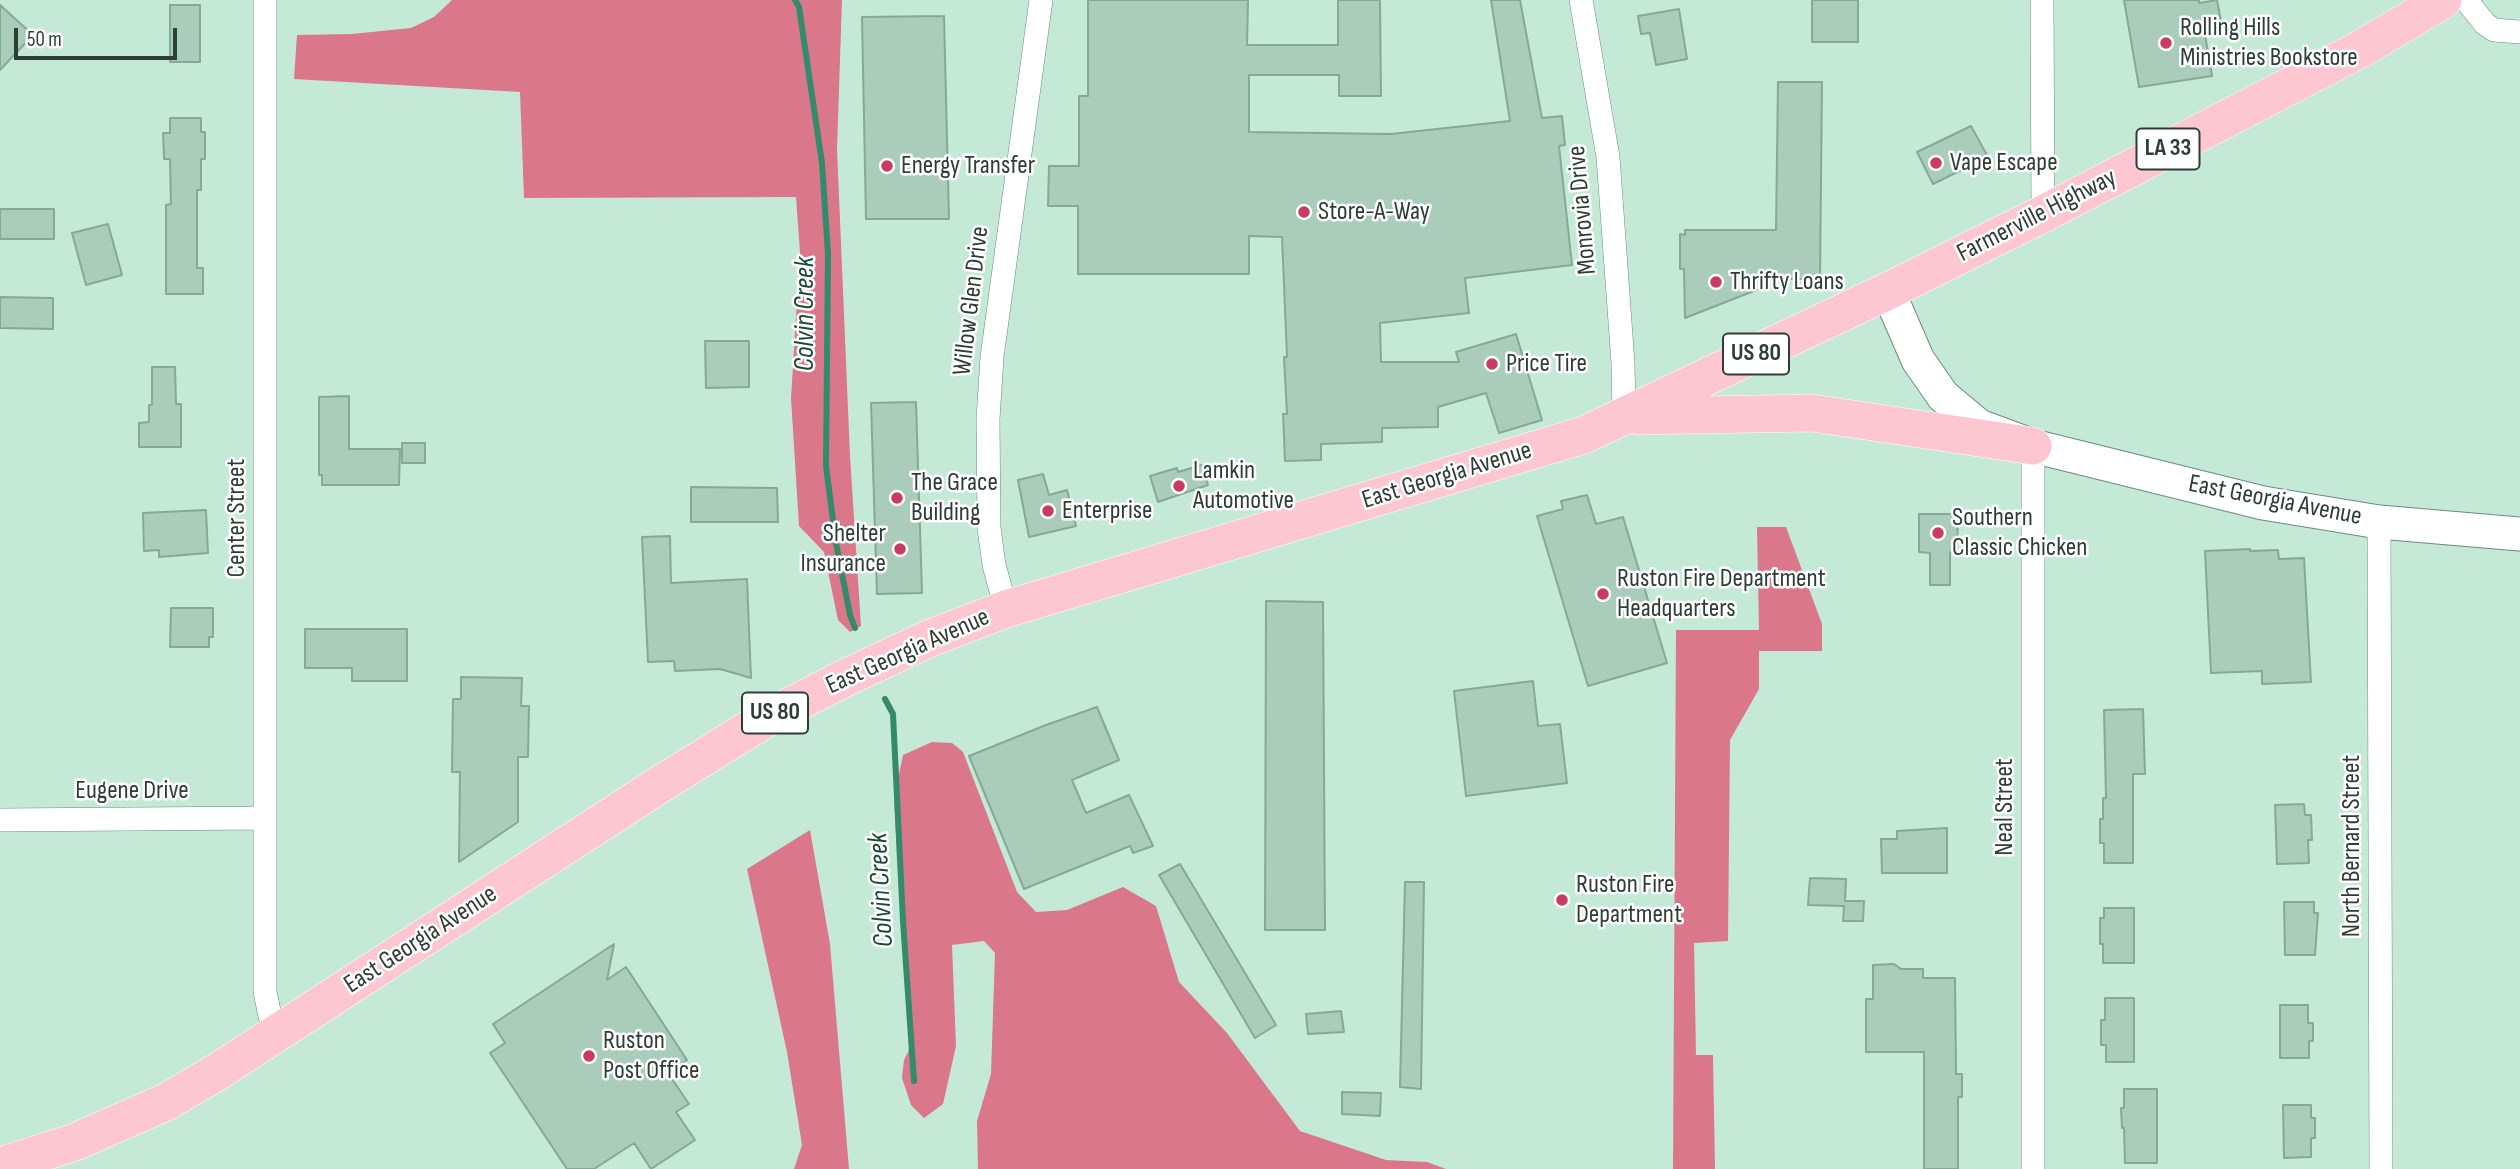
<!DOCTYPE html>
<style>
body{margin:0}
#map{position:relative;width:2520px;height:1169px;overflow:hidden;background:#c5e9d7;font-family:"Sofia Sans Condensed",sans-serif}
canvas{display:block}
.scale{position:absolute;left:14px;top:28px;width:163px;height:32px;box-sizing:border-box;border:4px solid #2e3d36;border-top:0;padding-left:9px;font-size:21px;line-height:24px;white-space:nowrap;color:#2e3d36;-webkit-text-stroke:5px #fff;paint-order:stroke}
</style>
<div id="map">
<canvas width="2520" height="1169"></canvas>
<div class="scale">50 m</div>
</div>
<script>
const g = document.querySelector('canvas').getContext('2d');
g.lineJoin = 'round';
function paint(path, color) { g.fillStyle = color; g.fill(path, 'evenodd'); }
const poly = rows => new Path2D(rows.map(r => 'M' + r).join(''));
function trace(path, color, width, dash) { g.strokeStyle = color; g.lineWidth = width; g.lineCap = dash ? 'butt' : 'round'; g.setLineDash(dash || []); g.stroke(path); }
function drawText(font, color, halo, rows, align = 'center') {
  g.font = font + ' "Sofia Sans Condensed",sans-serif'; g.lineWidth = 5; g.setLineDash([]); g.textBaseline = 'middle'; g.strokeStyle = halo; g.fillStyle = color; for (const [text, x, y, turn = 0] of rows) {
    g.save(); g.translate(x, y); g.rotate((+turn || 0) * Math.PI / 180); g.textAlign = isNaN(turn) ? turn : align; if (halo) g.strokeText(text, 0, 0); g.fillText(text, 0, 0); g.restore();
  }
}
const forest = poly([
 [452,0,842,0,837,149,850,456,861,626,850,632,838,620,824,552,799,526,791,398,800,252,796,197,524,198,520,92,294,79,297,35,352,34,411,28,434,17],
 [1757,527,1786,527,1822,624,1822,651,1759,651,1759,689,1730,740,1728,941,1694,943,1696,1055,1713,1055,1715,1169,1673,1169,1676,630,1759,630],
 [932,742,952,743,963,752,1017,892,1036,912,1067,910,1123,887,1156,906,1179,982,1227,1033,1300,1131,1386,1160,1427,1162,1446,1169,978,1169,977,1121,991,1074,995,953,984,941,952,945,956,1046,943,1104,924,1118,911,1105,902,1078,904,1060,912,1044,901,924,894,798,903,755],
 [810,830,830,944,849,1169,794,1169,802,1145,787,1052,747,869]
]);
const stream = poly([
 [795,0,799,7,822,163,828,254,826,466,836,543,850,615,855,628],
 [885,699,893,714,903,921,914,1081]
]);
const building = poly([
 [1088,0,1248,0,1247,45,1338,45,1338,0,1380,0,1381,96,1339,96,1339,75,1249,75,1249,132,1391,134,1510,121,1491,0,1520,0,1542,118,1562,116,1565,145,1559,146,1572,265,1465,278,1469,313,1380,323,1381,362,1459,362,1456,352,1516,334,1542,420,1499,433,1486,393,1438,407,1438,427,1382,428,1382,442,1321,444,1321,460,1285,461,1283,414,1287,414,1284,357,1287,357,1282,237,1249,236,1249,274,1078,274,1078,206,1048,206,1049,166,1079,166,1079,96,1088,96,1088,0],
 [1812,0,1858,0,1858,42,1812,42,1812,0],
 [2124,0,2199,0,2199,3,2217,0,2222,26,2204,29,2212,76,2139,87,2124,0],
 [0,5,33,35,0,70,0,5],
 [170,5,200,5,200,62,170,62,170,5],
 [1679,9,1687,59,1656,65,1650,33,1641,34,1638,16,1679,9],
 [944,16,949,219,866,219,862,17,944,16],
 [1778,82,1822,82,1820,279,1764,279,1764,287,1685,318,1684,269,1680,269,1680,234,1685,235,1685,230,1776,230,1778,82],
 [170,118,201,118,201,132,205,132,205,159,201,159,201,190,197,190,197,268,203,268,203,294,166,294,166,205,171,204,170,159,164,159,163,133,170,133,170,118],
 [1971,126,1988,157,1933,184,1917,152,1971,126],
 [0,209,54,209,54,239,0,239,0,209],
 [108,224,122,275,86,285,72,233,108,224],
 [0,297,53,298,53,329,0,328,0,297],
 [705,341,749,341,749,387,706,388,705,341],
 [152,367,175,367,176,404,181,404,181,447,139,447,139,423,149,422,149,405,152,405,152,367],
 [349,396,349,449,400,449,399,485,322,485,322,475,319,475,319,397,349,396],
 [916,402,922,593,877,594,871,403,916,402],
 [402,443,425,443,425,463,402,463,402,443],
 [1202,465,1208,485,1158,502,1150,476,1177,468,1178,472,1202,465],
 [1043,474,1049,495,1067,490,1076,526,1029,537,1018,480,1043,474],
 [691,487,777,488,778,522,691,522,691,487],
 [1587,495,1596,524,1623,517,1667,663,1588,686,1537,516,1563,509,1561,501,1587,495],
 [206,510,208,553,159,557,159,550,144,551,143,513,206,510],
 [1919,514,1958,514,1957,552,1950,552,1950,585,1930,585,1930,553,1919,552,1919,514],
 [670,536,671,583,747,579,751,678,720,669,675,671,674,661,648,662,642,537,670,536],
 [2250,549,2250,551,2278,550,2279,559,2304,558,2311,682,2262,684,2262,671,2211,673,2205,551,2250,549],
 [1266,601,1323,602,1325,930,1265,930,1266,601],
 [171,608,213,608,213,637,209,637,209,647,170,647,171,608],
 [305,629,407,629,407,681,352,681,352,668,305,668,305,629],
 [461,677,522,678,521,706,529,706,528,757,518,757,518,822,459,862,460,772,452,772,453,699,461,699,461,677],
 [1533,681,1538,726,1560,724,1567,783,1466,796,1454,691,1533,681],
 [1097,707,1119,760,1072,780,1086,813,1129,795,1153,846,1133,853,1130,846,1024,889,969,756,1046,725,1097,707],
 [2143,709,2145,774,2133,774,2133,863,2104,863,2104,843,2100,843,2100,819,2103,819,2103,798,2106,798,2104,710,2143,709],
 [2304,804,2305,815,2311,815,2312,840,2308,840,2309,863,2277,864,2275,805,2304,804],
 [1947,828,1947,873,1882,873,1881,839,1897,839,1897,831,1947,828],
 [1180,864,1276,1025,1255,1038,1159,875,1180,864],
 [1810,878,1846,879,1845,901,1864,901,1863,921,1843,921,1844,906,1808,905,1810,878],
 [1405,882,1424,882,1421,1089,1400,1087,1405,882],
 [2284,902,2314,902,2314,913,2318,913,2315,955,2285,955,2284,902],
 [2104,908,2134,908,2134,963,2103,963,2103,944,2100,944,2100,918,2104,918,2104,908],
 [614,944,607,980,626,967,687,1060,668,1073,689,1104,676,1112,695,1140,651,1169,634,1143,594,1169,567,1169,490,1053,505,1043,493,1024,614,944],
 [1894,964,1901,969,1923,969,1923,978,1955,978,1956,1074,1962,1074,1962,1097,1958,1097,1958,1169,1924,1169,1924,1052,1866,1052,1866,999,1873,999,1873,965,1894,964],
 [2105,998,2134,998,2134,1062,2106,1062,2106,1045,2101,1045,2101,1020,2105,1020,2105,998],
 [2280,1005,2308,1005,2308,1023,2313,1023,2313,1041,2309,1041,2309,1058,2280,1058,2280,1005],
 [1341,1011,1344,1032,1308,1034,1306,1014,1341,1011],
 [2124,1089,2157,1089,2157,1163,2125,1163,2124,1128,2122,1128,2121,1108,2124,1108,2124,1089],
 [1342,1092,1381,1093,1380,1116,1342,1114,1342,1092],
 [2283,1105,2311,1105,2311,1118,2315,1118,2315,1138,2311,1138,2311,1157,2284,1158,2283,1105]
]);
const street = poly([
 [265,0,265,992,270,1016,280,1033],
 [1581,0,1608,157,1623,363,1624,417],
 [2042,0,2043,214],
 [2466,0,2485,24,2494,30,2520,32],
 [2379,522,2381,1169],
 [1006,609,994,565,989,528,988,419,992,357,1041,0],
 [0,820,265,818],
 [2033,1169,2033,446]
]);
const secondary = poly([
 [1888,291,1918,360,1943,396,1979,426,2033,446,2263,503,2379,522,2520,534]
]);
const primary = poly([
 [1639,416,1812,413,2033,446],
 [0,1166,75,1142,166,1102,217,1072,659,785,767,718,845,678,928,639,1006,609,1584,435,1888,291,2043,214,2359,50,2443,0]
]);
const markers = [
 [2166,43,7,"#c93b62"],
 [1936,163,7,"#c93b62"],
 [887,166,7,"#c93b62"],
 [1304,212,7,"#c93b62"],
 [1716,282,7,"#c93b62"],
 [1492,364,7,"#c93b62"],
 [1179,486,7,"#c93b62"],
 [897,498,7,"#c93b62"],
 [1048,511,7,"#c93b62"],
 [1938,533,7,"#c93b62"],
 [900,549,7,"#c93b62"],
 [1603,594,7,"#c93b62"],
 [1562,900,7,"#c93b62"],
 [589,1056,7,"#c93b62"]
];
const shields = [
 [2168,149,63],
 [1756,354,66],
 [775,713,66]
];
const shieldNames = [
 ["LA 33",2168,149],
 ["US 80",1756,354],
 ["US 80",775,713]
];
const poiNames = [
 ["Rolling Hills",2180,28],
 ["Ministries Bookstore",2180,58],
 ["Vape Escape",1950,163],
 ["Energy Transfer",901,166],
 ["Store-A-Way",1318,212],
 ["Thrifty Loans",1730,282],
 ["Price Tire",1506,364],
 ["Lamkin",1193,471],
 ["Automotive",1193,501],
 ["The Grace",911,483],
 ["Building",911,513],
 ["Enterprise",1062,511],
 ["Southern",1952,518],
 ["Classic Chicken",1952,548],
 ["Shelter",886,534,"right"],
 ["Insurance",886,564,"right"],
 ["Ruston Fire Department",1617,579],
 ["Headquarters",1617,609],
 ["Ruston Fire",1576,885],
 ["Department",1576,915],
 ["Ruston",603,1041],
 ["Post Office",603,1071]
];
const streetNames = [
 ["Monrovia Drive",1583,210,-95],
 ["Farmerville Highway",2037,216,-27],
 ["Willow Glen Drive",972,301,-83],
 ["East Georgia Avenue",1447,476,-17],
 ["East Georgia Avenue",2275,501,11],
 ["Center Street",237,518,-90],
 ["East Georgia Avenue",908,652,-24],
 ["Eugene Drive",132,791],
 ["Neal Street",2005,807,-90],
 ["North Bernard Street",2352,846,-90],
 ["East Georgia Avenue",421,940,-33]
];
const waterNames = [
 ["Colvin Creek",806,314,-90],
 ["Colvin Creek",882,890,-93]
];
paint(forest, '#db778b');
trace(stream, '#348b6a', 6);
paint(building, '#a9ccbb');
trace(building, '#86a897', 2);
trace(street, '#6b8c7c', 24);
trace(secondary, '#6b8c7c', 35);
trace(primary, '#fff', 38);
trace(street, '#fff', 23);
trace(secondary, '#fff', 33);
trace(primary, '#fdc7d1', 37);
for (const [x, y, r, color] of markers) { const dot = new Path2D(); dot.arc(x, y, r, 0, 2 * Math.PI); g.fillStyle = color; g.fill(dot); trace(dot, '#fff', 2.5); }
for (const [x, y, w] of shields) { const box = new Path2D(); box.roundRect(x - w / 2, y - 20.5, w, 41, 5); g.fillStyle = '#fff'; g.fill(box); trace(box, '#2e3d36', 2); }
drawText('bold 24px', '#2e3d36', null, shieldNames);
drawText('26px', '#2e3d36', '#fff', poiNames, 'left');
drawText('26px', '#2e3d36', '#fff', streetNames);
drawText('italic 28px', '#1a4a36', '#fff', waterNames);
</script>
